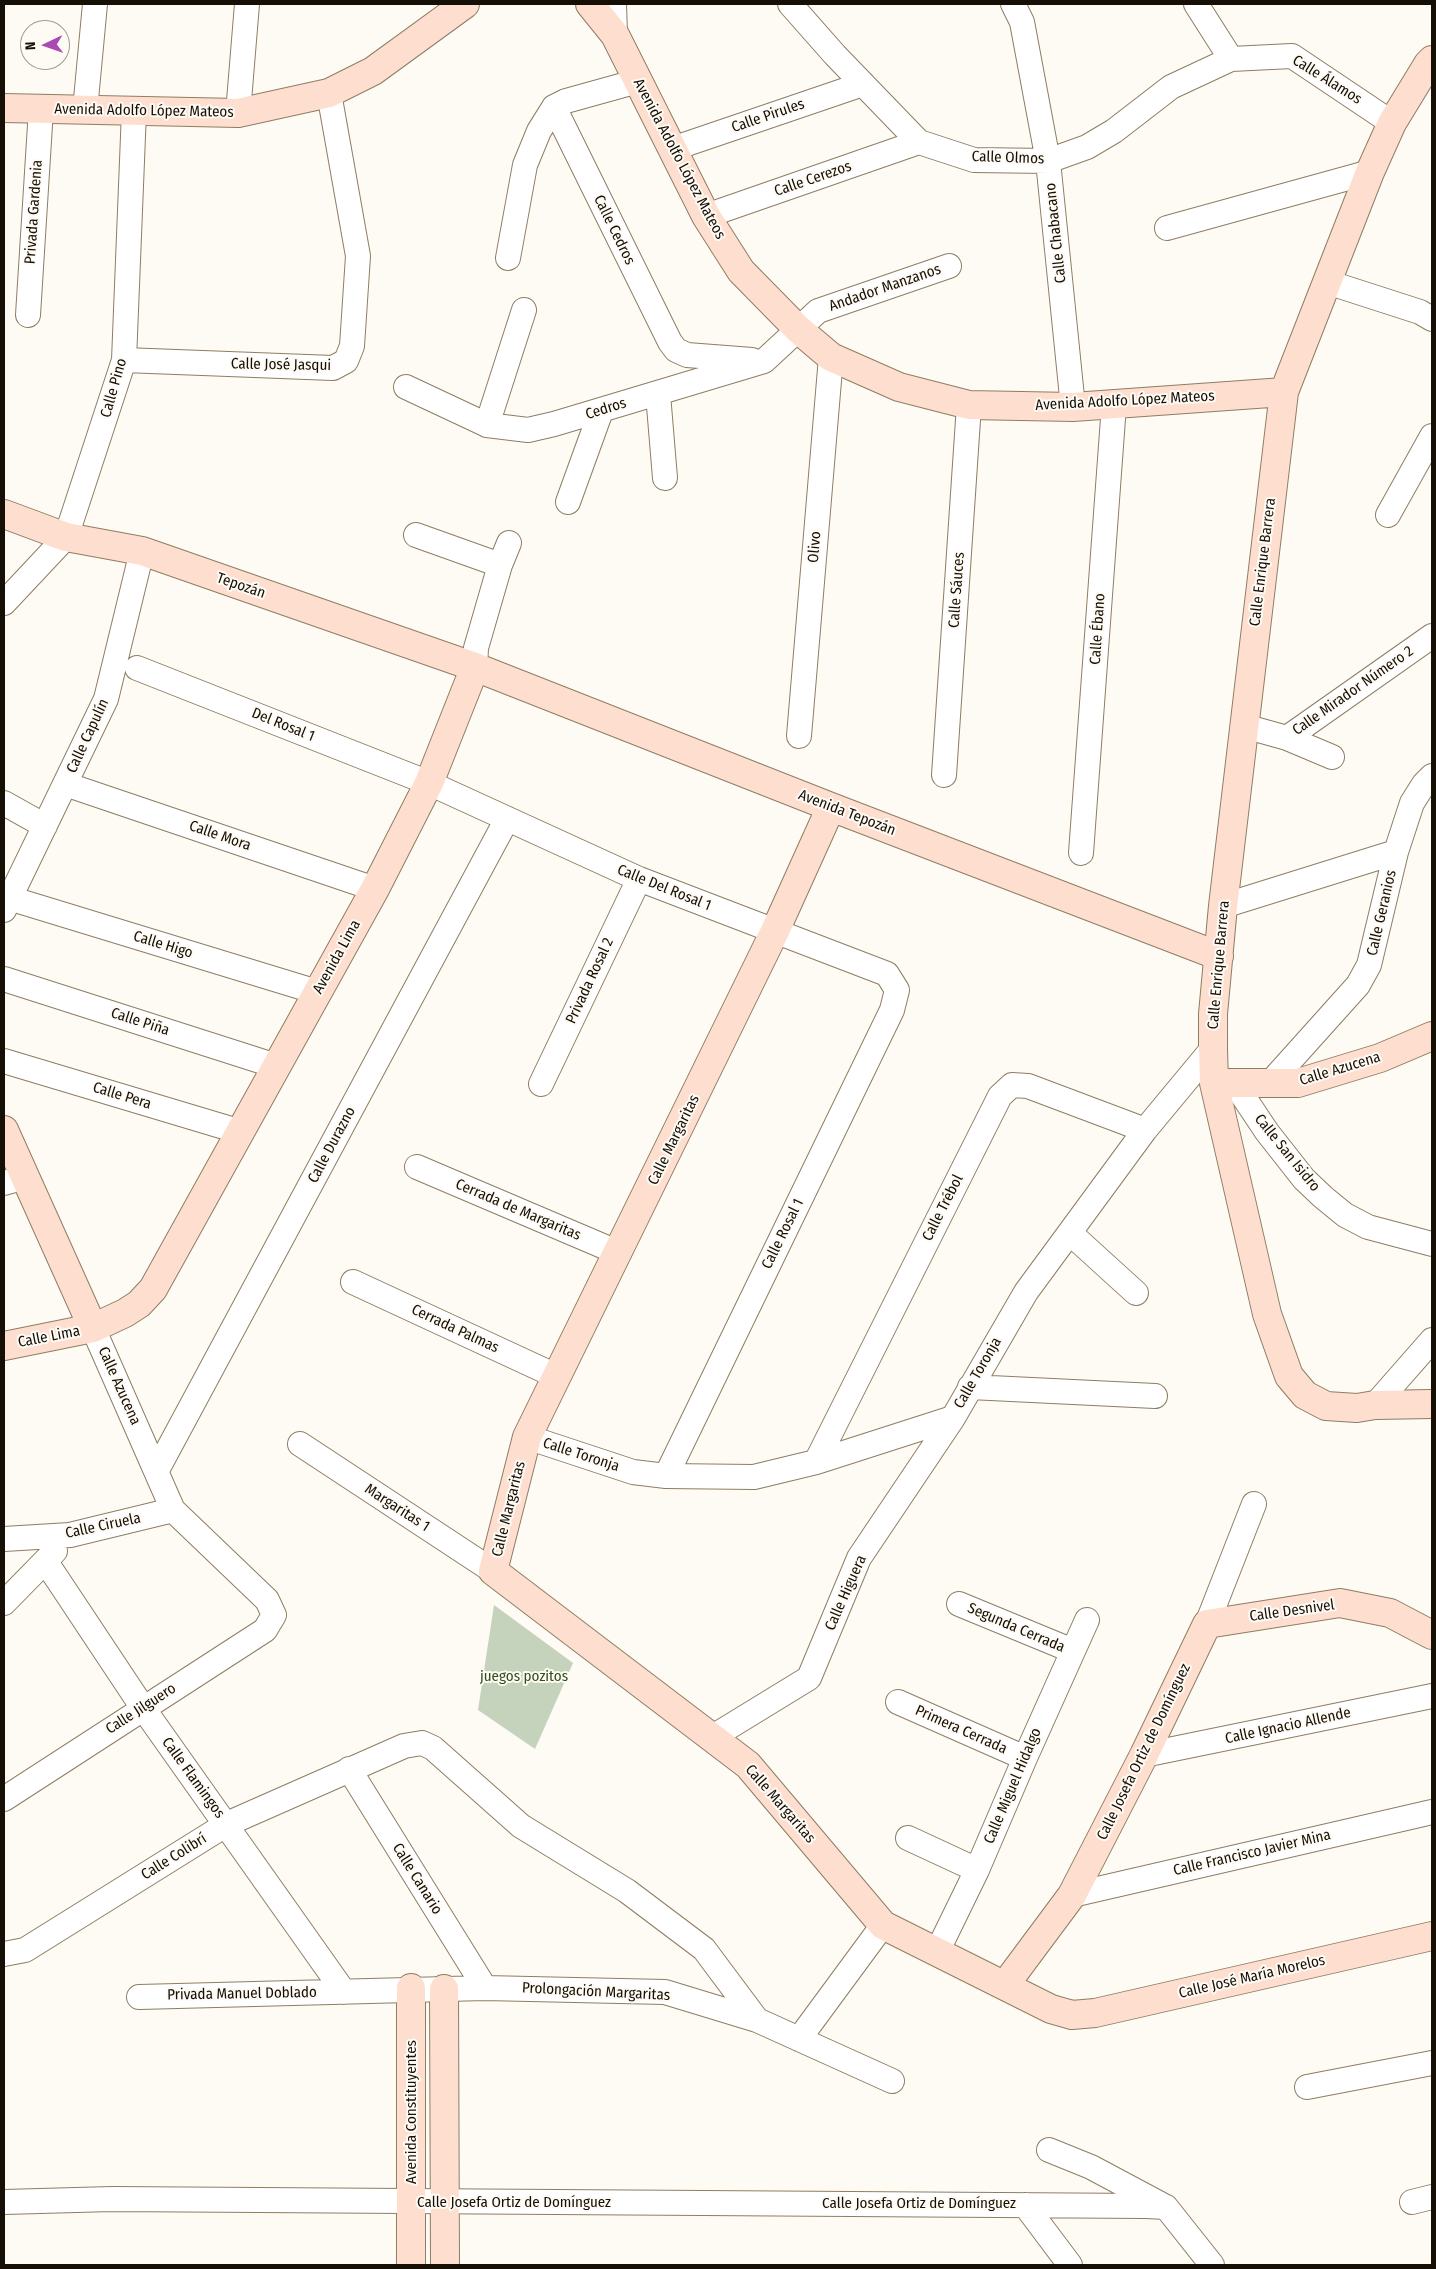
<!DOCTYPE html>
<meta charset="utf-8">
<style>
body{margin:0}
#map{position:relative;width:1436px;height:2269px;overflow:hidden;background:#fefaf4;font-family:"Fira Sans Condensed",sans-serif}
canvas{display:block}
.frame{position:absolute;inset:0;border:5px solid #160f06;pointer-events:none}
.north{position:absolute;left:20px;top:20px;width:50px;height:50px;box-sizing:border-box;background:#fefaf4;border:1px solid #a19c95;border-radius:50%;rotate:267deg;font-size:14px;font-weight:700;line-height:20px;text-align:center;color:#160f06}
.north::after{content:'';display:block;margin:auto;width:18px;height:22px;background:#ab4ab3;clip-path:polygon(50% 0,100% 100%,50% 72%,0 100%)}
</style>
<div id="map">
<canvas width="1436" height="2269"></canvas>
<div class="frame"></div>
<div class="north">N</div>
</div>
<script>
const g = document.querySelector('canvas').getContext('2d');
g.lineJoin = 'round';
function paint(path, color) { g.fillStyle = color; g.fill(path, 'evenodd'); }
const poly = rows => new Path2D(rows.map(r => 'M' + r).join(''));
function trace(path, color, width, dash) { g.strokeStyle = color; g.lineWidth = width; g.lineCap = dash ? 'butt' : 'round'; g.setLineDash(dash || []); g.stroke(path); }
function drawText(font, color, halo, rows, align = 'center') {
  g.font = font + ' "Fira Sans Condensed",sans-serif'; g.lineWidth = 4; g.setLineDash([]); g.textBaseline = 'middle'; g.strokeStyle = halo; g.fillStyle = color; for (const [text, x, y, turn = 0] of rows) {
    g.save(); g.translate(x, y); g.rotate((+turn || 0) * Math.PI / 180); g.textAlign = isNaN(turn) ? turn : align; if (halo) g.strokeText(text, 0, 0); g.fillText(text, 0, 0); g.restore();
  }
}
const green = poly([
 [494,1605,573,1663,535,1749,478,1710]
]);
const street = poly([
 [614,4,615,35],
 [790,4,835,55,919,142,974,160,1048,161,1087,147,1114,131,1171,87,1231,59,1292,56,1392,123],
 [1013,4,1022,22,1048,161,1073,407],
 [1196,4,1231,59],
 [554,107,670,342,676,350,687,355,752,360],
 [554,107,566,101,638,81],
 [85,110,95,4],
 [238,113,247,4],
 [672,149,863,84],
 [706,216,919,142],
 [1167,228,1370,172],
 [508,258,525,165,539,131,554,107],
 [1327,282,1420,312,1432,319],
 [28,315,41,109],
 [124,360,333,368,346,361,352,346,358,256,329,93],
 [406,387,487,425,528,430,554,424,764,361,818,311,949,266],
 [658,394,665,478],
 [487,425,524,310],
 [568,502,601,411],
 [1388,515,1432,436],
 [416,535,500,565],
 [4,603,66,537,124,360,134,111],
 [475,667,476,648,500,565,509,543],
 [137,668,429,783,639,879,887,974,897,990,892,1010,666,1476],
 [1244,726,1287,738,1432,636],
 [799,736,831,357],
 [1287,738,1332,757],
 [944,775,969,405],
 [65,784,375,889],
 [4,803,45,826],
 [1081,853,1114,405],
 [9,898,317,992],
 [1223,906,1396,852],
 [4,910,106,699,142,551],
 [4,979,276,1066],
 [4,1061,241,1132],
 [1270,1083,1358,985,1369,965,1396,852,1412,803,1424,784,1432,776],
 [541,1084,639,879],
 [1235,1084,1267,1132,1304,1179,1323,1197,1345,1215,1368,1227,1432,1244],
 [417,1167,619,1253],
 [4,1183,26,1177],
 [1070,1233,1136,1293],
 [353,1282,556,1376],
 [970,1387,1155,1396],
 [1375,1405,1432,1340],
 [527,1437,633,1472,666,1476,754,1477,816,1462,953,1418],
 [300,1444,493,1571],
 [816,1462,1000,1096,1012,1085,1028,1086,1145,1130],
 [157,1470,507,819],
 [4,1539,70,1535,173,1510],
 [46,1562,143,1708,344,1992],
 [4,1603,55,1551],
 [959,1604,1073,1651],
 [1207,1624,1254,1504],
 [898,1702,1025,1758],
 [711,1738,809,1678,859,1558,953,1418,1026,1292,1145,1130,1213,1048],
 [1144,1755,1432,1696],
 [349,1769,485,1988],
 [4,1799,265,1630,274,1615,267,1600,173,1510,93,1328],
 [908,1838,977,1870],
 [1072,1895,1432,1812],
 [937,1952,977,1870,1025,1758,1087,1620],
 [4,1954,25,1950,227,1824,404,1746,422,1743,433,1748,521,1826,627,1891,704,1949,757,2020],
 [139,1997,485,1988,665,1992,757,2020,892,2081],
 [799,2039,883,1925],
 [1307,2087,1432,2063],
 [1049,2150,1091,2167,1166,2207,1212,2265],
 [4,2202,112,2199,1146,2206,1166,2207],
 [1412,2202,1432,2197],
 [1025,2205,1070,2265]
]);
const secondary = poly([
 [590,4,615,35,706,216,741,271,798,329,831,357,899,387,969,405,1073,407,1284,392],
 [1432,60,1428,64,1392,123,1370,172,1284,392,1223,906,1213,1014,1213,1048,1214,1083,1267,1314,1289,1376,1305,1395,1326,1406,1357,1408,1375,1405,1432,1404],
 [4,108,238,113,329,93,373,71,465,4],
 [4,514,66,537,142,551,475,667,831,807,1219,956],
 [831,807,775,931,527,1437,493,1571,748,1765,883,1925,1051,2009,1072,2015,1095,2013,1432,1936],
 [1214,1083,1298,1083,1380,1058,1432,1036],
 [4,1130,93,1328],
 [4,1346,93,1328,125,1313,139,1304,153,1289,375,889,429,783,475,667],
 [1005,1985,1072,1895,1144,1755,1207,1624,1340,1603,1390,1613,1432,1635],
 [411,1988,411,2265],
 [444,1989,445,2265]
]);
const streetNames = [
 ["Calle Álamos",1327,80,32],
 ["Avenida Adolfo López Mateos",144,111,1],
 ["Calle Pirules",768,116,-19],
 ["Calle Olmos",1008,158,2],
 ["Avenida Adolfo López Mateos",679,159,62],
 ["Calle Cerezos",813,179,-19],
 ["Privada Gardenia",34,212,-86],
 ["Calle Cedros",614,230,64],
 ["Calle Chabacano",1056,233,-96],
 ["Andador Manzanos",885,288,-19],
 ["Calle José Jasqui",281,365,1],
 ["Calle Pino",114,388,-74],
 ["Avenida Adolfo López Mateos",1125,401,-3],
 ["Cedros",606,409,-17],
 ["Olivo",815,547,-85],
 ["Calle Enrique Barrera",1263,562,-83],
 ["Tepozán",241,586,19],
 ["Calle Sáuces",957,590,-86],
 ["Calle Ébano",1098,629,-86],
 ["Calle Mirador Número 2",1353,691,-35],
 ["Del Rosal 1",283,725,22],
 ["Calle Capulín",88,736,-65],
 ["Avenida Tepozán",847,813,21],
 ["Calle Mora",220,836,19],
 ["Calle Del Rosal 1",664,888,22],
 ["Calle Geranios",1382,913,-77],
 ["Calle Higo",163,945,17],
 ["Avenida Lima",337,957,-61],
 ["Calle Enrique Barrera",1219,965,-85],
 ["Privada Rosal 2",590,981,-65],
 ["Calle Piña",140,1022,18],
 ["Calle Azucena",1340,1069,-17],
 ["Calle Pera",122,1096,17],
 ["Calle Margaritas",674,1140,-64],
 ["Calle Durazno",332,1145,-62],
 ["Calle San Isidro",1287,1153,51],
 ["Calle Trébol",943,1208,-63],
 ["Cerrada de Margaritas",518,1210,23],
 ["Calle Rosal 1",783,1234,-64],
 ["Cerrada Palmas",455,1329,25],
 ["Calle Lima",49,1337,-11],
 ["Calle Toronja",978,1373,-60],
 ["Calle Azucena",119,1386,66],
 ["Calle Toronja",581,1455,18],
 ["Margaritas 1",397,1508,33],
 ["Calle Margaritas",509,1509,-76],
 ["Calle Ciruela",103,1526,-12],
 ["Calle Higuera",846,1593,-66],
 ["Calle Desnivel",1292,1611,-8],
 ["Segunda Cerrada",1016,1628,23],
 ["Calle Jilguero",141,1709,-33],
 ["Calle Ignacio Allende",1288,1726,-12],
 ["Primera Cerrada",961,1730,24],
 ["Calle Josefa Ortiz de Domínguez",1144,1752,-64],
 ["Calle Flamingos",193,1778,54],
 ["Calle Miguel Hidalgo",1013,1786,-67],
 ["Calle Margaritas",780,1804,49],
 ["Calle Francisco Javier Mina",1252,1853,-13],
 ["Calle Colibrí",174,1857,-32],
 ["Calle Canario",417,1879,58],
 ["Calle José María Morelos",1252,1977,-13],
 ["Prolongación Margaritas",596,1992,3],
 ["Privada Manuel Doblado",242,1994,-1],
 ["Avenida Constituyentes",412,2112,-90],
 ["Calle Josefa Ortiz de Domínguez",514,2203],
 ["Calle Josefa Ortiz de Domínguez",919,2204]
];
const parkNames = [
 ["juegos pozitos",524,1677]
];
paint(green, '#c5d3bd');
trace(street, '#8e7d63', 26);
trace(secondary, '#8e7d63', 30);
trace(street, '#fff', 24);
trace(secondary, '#fedfcf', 28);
drawText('15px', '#160f06', '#fefaf4', streetNames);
drawText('15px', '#314e1d', '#fefaf4', parkNames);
</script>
